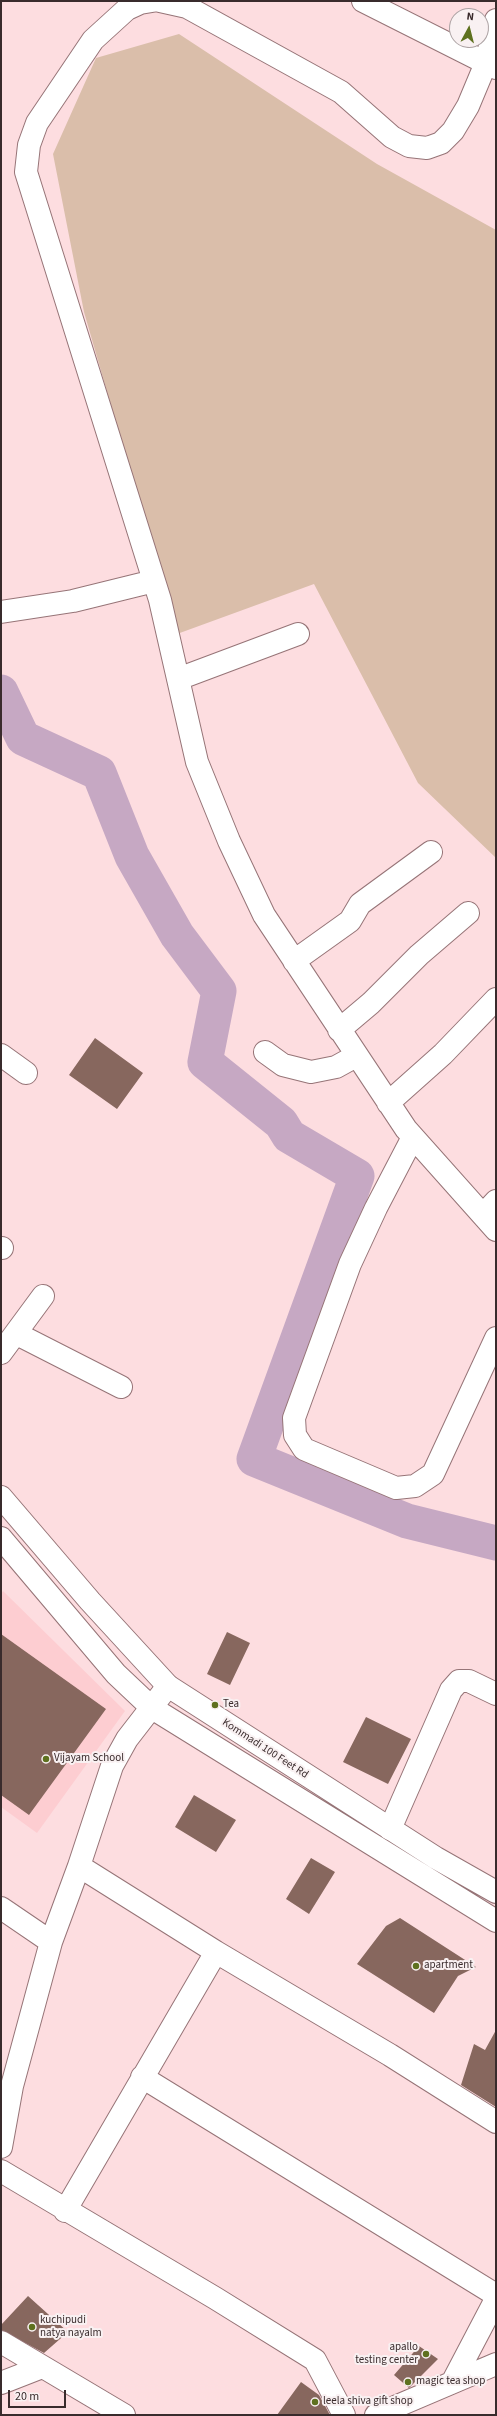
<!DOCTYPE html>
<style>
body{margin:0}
#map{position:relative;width:497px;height:2416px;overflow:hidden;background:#fddde0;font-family:"Source Sans 3",sans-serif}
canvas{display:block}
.frame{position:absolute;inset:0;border:2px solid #392b2c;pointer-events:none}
.north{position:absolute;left:449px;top:8px;width:40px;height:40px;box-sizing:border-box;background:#f9f1f2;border:1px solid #aca2a3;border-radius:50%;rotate:7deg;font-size:11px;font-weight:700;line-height:16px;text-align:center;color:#392b2c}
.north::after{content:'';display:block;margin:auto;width:14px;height:18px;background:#5e711f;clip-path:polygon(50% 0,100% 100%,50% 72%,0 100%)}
.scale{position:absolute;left:8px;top:2390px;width:58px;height:18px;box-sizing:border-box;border:2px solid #392b2c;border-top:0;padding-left:5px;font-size:12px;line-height:14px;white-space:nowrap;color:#392b2c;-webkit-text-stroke:3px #f9f1f2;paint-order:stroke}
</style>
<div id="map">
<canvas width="497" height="2416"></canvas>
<div class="frame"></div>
<div class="north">N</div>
<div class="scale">20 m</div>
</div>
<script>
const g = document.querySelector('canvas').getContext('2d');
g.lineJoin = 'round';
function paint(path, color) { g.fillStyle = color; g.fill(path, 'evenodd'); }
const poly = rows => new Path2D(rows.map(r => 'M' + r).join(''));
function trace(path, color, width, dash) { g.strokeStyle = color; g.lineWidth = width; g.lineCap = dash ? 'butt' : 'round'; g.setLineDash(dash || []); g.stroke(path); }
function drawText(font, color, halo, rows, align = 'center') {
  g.font = font + ' "Source Sans 3",sans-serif'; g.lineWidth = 4; g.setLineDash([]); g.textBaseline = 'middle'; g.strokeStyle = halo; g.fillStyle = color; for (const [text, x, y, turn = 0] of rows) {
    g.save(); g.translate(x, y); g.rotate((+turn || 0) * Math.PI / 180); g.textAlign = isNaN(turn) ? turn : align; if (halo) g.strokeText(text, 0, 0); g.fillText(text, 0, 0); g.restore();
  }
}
const built = poly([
 [3,1591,125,1711,37,1833,1,1807,1,1594]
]);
const green = poly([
 [179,34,377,164,496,230,496,858,418,783,314,584,177,634,84,312,53,154,96,58]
]);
const river = poly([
 [1,692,23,738,99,773,132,856,177,935,219,991,205,1062,281,1123,289,1136,357,1176,254,1459,407,1521,496,1543]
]);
const building = poly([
 [95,1038,143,1073,117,1109,69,1075],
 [227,1632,250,1643,230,1685,207,1674],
 [1,1634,106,1709,29,1815,1,1795],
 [366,1717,411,1739,388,1784,343,1762],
 [194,1795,236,1820,216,1852,175,1827],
 [311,1858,335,1872,309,1914,286,1899],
 [400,1918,476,1967,458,1976,434,2013,357,1964,386,1926],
 [496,2030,496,2107,461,2085,474,2044,485,2050],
 [28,2296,68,2332,44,2353,1,2330,1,2325],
 [419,2346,438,2359,409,2388,394,2375],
 [301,2382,319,2395,330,2415,277,2415]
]);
const minor = poly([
 [152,1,140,3,127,9,93,40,37,123,29,145,26,172,160,600,197,762,229,841,264,915,406,1129,496,1230],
 [160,1,187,7,341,92,392,137,409,146,427,148,441,143,453,131,468,106,486,63,496,20],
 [363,1,496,68],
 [1,612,73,601,154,581],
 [178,679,298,634],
 [294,961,350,921,360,904,431,852],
 [339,1030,371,1003,419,955,468,913],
 [265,1052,283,1065,311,1072,336,1067,356,1056],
 [1,1055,26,1073],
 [388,1103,443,1054,496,999],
 [413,1137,376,1208,350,1264,294,1418,295,1435,304,1449,396,1488,415,1486,433,1474,496,1338],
 [483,1215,496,1201],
 [1,1248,2,1248],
 [17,1334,121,1387],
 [1,1353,43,1296],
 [168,1686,127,1739,112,1766,79,1866,216,1952,390,2055,496,2122],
 [390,1829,451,1690,459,1681,469,1681,496,1694],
 [1,1908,51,1942],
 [142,2077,496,2295],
 [1,2147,12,2086,51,1942,79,1866],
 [1,2171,215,2298,315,2360,344,2415],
 [65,2211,216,1952],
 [1,2342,124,2415],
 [453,2381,496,2299],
 [1,2383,42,2367],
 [376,2415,496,2364]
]);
const major = poly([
 [1,1497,90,1601,168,1686,436,1858,496,1892],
 [1,1538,116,1674,152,1708,496,1921]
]);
const markers = [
 [215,1705,4,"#5e711f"],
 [46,1759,4,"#5e711f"],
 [416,1966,4,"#5e711f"],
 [32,2327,4,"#5e711f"],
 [426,2354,4,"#5e711f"],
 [408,2382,4,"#5e711f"],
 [315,2402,4,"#5e711f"]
];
const poiNames = [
 ["Tea",223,1705],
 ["Vijayam School",54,1759],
 ["apartment",424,1966],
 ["kuchipudi",40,2321],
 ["natya nayalm",40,2334],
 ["apallo",418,2348,"right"],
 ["testing center",418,2361,"right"],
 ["magic tea shop",416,2382],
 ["leela shiva gift shop",323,2402]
];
const streetNames = [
 ["Kommadi 100 Feet Rd",265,1749,33]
];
paint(built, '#fdcdd1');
paint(green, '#dabeaa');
trace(river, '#c6a8c3', 35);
paint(building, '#87675e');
trace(minor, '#967477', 24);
trace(major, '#967477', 24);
trace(minor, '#fff', 22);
trace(major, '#fff', 22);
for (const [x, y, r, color] of markers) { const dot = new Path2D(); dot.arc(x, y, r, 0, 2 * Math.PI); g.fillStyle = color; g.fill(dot); trace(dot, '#f9f1f2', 1.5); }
drawText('11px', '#392b2c', '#f9f1f2', poiNames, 'left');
drawText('11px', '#392b2c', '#f9f1f2', streetNames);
</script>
